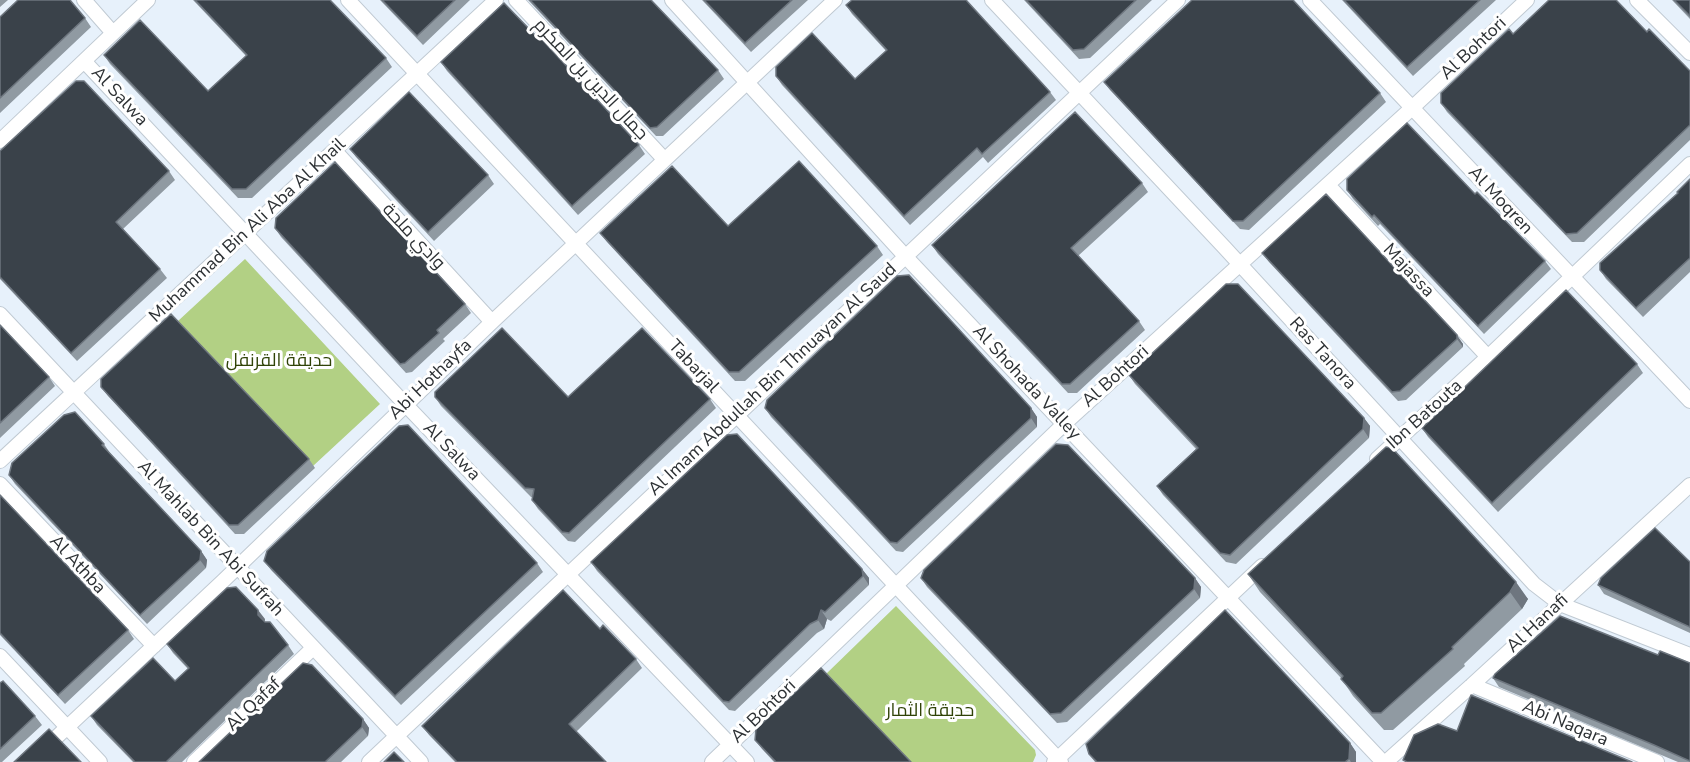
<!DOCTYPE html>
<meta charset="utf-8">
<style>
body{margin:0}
canvas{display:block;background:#e7f1fb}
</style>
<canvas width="1690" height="762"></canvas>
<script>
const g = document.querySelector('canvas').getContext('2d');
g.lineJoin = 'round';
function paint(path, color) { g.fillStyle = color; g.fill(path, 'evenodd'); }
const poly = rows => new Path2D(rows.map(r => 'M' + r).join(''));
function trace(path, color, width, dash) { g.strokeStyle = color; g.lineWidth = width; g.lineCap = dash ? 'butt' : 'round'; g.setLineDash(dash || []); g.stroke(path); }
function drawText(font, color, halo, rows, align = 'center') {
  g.font = font + ' "Nunito Sans",Cairo,sans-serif'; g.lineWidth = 6; g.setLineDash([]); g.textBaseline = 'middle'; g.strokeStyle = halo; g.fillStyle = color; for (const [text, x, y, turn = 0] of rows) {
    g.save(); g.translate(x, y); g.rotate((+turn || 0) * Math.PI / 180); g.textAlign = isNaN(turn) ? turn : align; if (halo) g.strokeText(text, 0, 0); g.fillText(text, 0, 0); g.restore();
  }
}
const green = poly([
 [245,259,380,404,313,466,178,321],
 [896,606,1035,750,1036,755,1033,762,910,762,826,674]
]);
const minor = poly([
 [84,0,113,33],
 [348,0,1061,762],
 [516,0,664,159],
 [672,0,905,256,1383,762],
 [992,0,1224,247,1534,584,1560,604,1690,655],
 [1310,0,1690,401],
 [1637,0,1690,53],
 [84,61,405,404,747,762],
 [0,141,148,0],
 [335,151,492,322],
 [1328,185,1488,357],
 [0,314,421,762],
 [1377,459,1488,357,1690,164],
 [0,461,496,0],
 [0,484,154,646],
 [0,656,100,762],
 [1472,685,1657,762],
 [30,762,223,581,492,322,835,0],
 [194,762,313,648],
 [369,762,1178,0],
 [712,762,1064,424,1412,108,1527,0],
 [1054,762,1262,566],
 [1386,762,1472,685,1690,485]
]);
const wall = poly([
 [0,0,8,0,0,7],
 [193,0,330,0,386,58,392,67,252,198,238,198,110,64,104,55,208,91,246,56],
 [380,0,470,0,423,45],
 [528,0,651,0,718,70,724,79,663,136,656,136],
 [702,0,808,0,751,52],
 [1024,0,1152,0,1090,58,1079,59],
 [1342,0,1496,0,1413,76],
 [1672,0,1690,0,1690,19],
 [846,5,1050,92,1056,100,988,163,983,157,910,225,782,85,776,76,855,79,886,51,852,14],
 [0,17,85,18,91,27,0,113],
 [1647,32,1690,71,1690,140,1584,242,1572,242,1447,112,1441,103,1513,34],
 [441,62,639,145,645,154,578,215,447,71],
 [1104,82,1380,93,1386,102,1249,230,1240,229,1110,90],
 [350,149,488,175,494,184,434,241,356,157],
 [0,151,169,171,175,180,123,229,160,269,167,278,77,361,0,279],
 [1690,179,1690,272,1643,317,1606,279,1600,270,1677,194],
 [1142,183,1148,192,1078,256,1139,321,1145,330,1077,393,1068,393,938,254,932,245],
 [1347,190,1475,194,1545,261,1551,269,1484,334,1380,224,1378,226,1353,199],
 [1326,194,1463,344,1463,347,1406,400,1398,401,1269,262,1262,253],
 [728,226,877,246,883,255,745,381,735,381,607,242,600,233],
 [275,228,465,304,471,313,443,339,445,341,412,372,406,373,281,237],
 [0,325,49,377,55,386,0,438],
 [1637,364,1643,373,1498,512,1428,437,1422,428],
 [1129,375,1364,418,1370,426,1369,438,1236,564,1226,562,1163,495,1157,486,1196,449,1135,384],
 [101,387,309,459,315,468,244,534,235,534,108,396],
 [435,397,568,397,710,399,716,408,575,542,568,541,538,509,532,500,532,497,531,497,441,406],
 [765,408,1031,408,1037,417,1037,427,903,552,896,551,771,417],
 [104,444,110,453,201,551,207,560,206,568,147,624,15,484,9,475],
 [1386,447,1528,599,1522,609,1464,664,1465,666,1393,730,1384,730,1353,696,1341,678,1260,592,1248,574],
 [0,495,128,630,134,639,65,704,0,635],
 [264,561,537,563,543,572,401,705,271,570],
 [591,562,862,569,869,578,869,585,831,621,827,619,824,629,817,633,735,711,729,710,597,571],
 [1690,562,1690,633,1604,594,1598,585],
 [921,578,1195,578,1201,587,1200,598,1067,722,1057,723,927,587],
 [265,619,264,622,288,645,294,654,182,762,133,762,97,725,91,716,175,681,188,669,173,653,167,644],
 [600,629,636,659,642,668,576,732,606,762,455,762,429,735,422,726],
 [1658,655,1690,663,1690,762,1678,762,1499,687,1493,678],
 [0,683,35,716,42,725,2,762,0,762],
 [363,719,369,728,368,736,341,762,199,762],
 [755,740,911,762,774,762,762,749],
 [1350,743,1356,752,1356,762,1095,762,1089,754]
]);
const shadedWall = poly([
 [1457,335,1463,344,1463,347,1457,339],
 [1031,408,1037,417,1037,427,1031,418],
 [1364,418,1370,426,1369,438,1363,429],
 [201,551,207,560,206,568,200,560],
 [862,569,869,578,869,585,863,576],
 [1195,578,1201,587,1200,598,1194,589],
 [1516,582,1528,599,1522,609,1510,592],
 [258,610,265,619,264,624,258,615],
 [821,610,827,619,824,629,818,620],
 [363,719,369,728,368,736,362,727],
 [1350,743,1356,752,1356,762,1351,762,1349,759]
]);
const building = poly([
 [18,0,70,0,85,18,0,98,0,17,18,0],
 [195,0,330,0,386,58,246,189,232,189,104,55,140,20,208,91,247,55,195,0],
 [382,0,455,0,417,36,382,0],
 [530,0,651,0,718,70,657,127,650,128,530,0],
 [704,0,792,0,745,43,704,0],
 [852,0,966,0,1050,92,982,154,977,148,904,216,776,76,776,67,812,33,855,79,887,50,846,5,852,0],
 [1026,0,1136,0,1084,49,1073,50,1026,0],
 [1192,0,1293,0,1380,93,1243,221,1233,221,1104,82,1192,0],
 [1344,0,1480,0,1407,67,1344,0],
 [1549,0,1616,0,1647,32,1649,29,1690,71,1690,125,1577,233,1566,234,1441,103,1441,93,1509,29,1513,34,1549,0],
 [1674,0,1690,0,1690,16,1674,0],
 [504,3,536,36,537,34,639,145,572,206,441,62,504,3],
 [76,81,84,81,169,171,116,222,160,269,71,353,0,277,0,151,76,81],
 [409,92,488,175,428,232,350,149,409,92],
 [1075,112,1142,183,1071,248,1139,321,1070,384,1062,384,932,245,1075,112],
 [1407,123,1475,194,1477,192,1545,261,1478,326,1374,215,1372,217,1347,190,1347,179,1407,123],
 [799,161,877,246,739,372,729,372,600,233,672,166,728,226,799,161],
 [335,162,465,304,437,330,439,333,405,363,400,364,275,228,276,218,335,162],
 [1690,179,1690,258,1636,308,1600,270,1600,263,1678,193,1677,192,1690,179],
 [1326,194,1457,335,1457,339,1400,391,1392,392,1262,253,1326,194],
 [909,275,1031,408,1031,418,897,543,890,542,765,408,767,400,897,276,909,275],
 [1226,284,1238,284,1364,418,1363,429,1230,555,1220,553,1157,486,1198,448,1129,375,1226,284],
 [1566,290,1637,364,1492,503,1422,428,1566,290],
 [171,314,309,459,238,525,229,525,101,387,101,379,171,314],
 [0,325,49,377,0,423,0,325],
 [502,328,568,397,642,328,710,399,569,533,562,532,532,500,534,489,525,488,435,397,435,392,502,328],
 [75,412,104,444,102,445,201,551,200,560,140,615,9,475,12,463,64,415,75,412],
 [408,425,537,563,395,696,264,561,267,551,399,426,408,425],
 [737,434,862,569,863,576,825,612,821,610,818,620,810,624,729,702,723,701,591,562,727,435,737,434],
 [1056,444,1068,445,1195,578,1194,589,1061,713,1050,714,921,578,924,570,1056,444],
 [1386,447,1392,448,1516,582,1510,592,1452,647,1453,649,1381,713,1372,713,1341,679,1343,676,1248,574,1386,447],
 [0,495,128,630,58,695,0,633,0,495],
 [1655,528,1690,562,1690,627,1598,585,1601,578,1655,528],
 [236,587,258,610,258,615,265,622,270,622,288,645,166,762,135,762,91,716,153,658,175,681,189,668,167,644,227,588,236,587],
 [563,590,600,629,603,625,636,659,569,724,606,762,457,762,422,726,563,590],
 [1225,610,1350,743,1349,759,1345,762,1097,762,1089,754,1086,744,1225,610],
 [1560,616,1658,655,1660,651,1690,663,1690,761,1654,745,1493,678,1495,674,1560,616],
 [303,663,312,665,363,719,362,727,325,762,199,762,303,663],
 [821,668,911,762,776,762,755,740,756,729,821,668],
 [3,681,35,716,0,749,0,683,3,681],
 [1471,695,1632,762,1407,762,1403,760,1414,735,1438,724,1457,731,1471,695],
 [49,729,81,762,14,762,49,729],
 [394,752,404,762,384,762,394,752]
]);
const streetNames = [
 ["Al Bohtori",1474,49,-43],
 ["جمال الدين بن المكرم",590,80,47],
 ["Al Salwa",119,97,47],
 ["Al Moqren",1500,201,47],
 ["Muhammad Bin Ali Aba Al Khail",248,231,-43],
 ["وادي ملحة",413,237,47],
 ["Majassa",1408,271,47],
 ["Ras Tanora",1322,354,48],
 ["Tabarjal",693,367,47],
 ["Al Bohtori",1116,377,-42],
 ["Abi Hothayfa",431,380,-44],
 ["Al Imam Abdullah Bin Thnuayan Al Saud",773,380,-43],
 ["Al Shohada Valley",1026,383,47],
 ["Ibn Batouta",1425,415,-42],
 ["Al Salwa",451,452,46],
 ["Al Mahlab Bin Abi Sufrah",210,539,47],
 ["Al Athba",77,565,47],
 ["Al Hanafi",1538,624,-43],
 ["Al Qafaf",254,705,-44],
 ["Al Bohtori",764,712,-44],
 ["Abi Naqara",1565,724,23]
];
const parkNames = [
 ["حديقة القرنفل",279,362],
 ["حديقة الثمار",930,712]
];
paint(green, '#b2d084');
trace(minor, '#c0cad3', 16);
trace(minor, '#fff', 14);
paint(wall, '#909aa2');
paint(shadedWall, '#6e767f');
paint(building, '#3a424a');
trace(building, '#6e767f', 1.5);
drawText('18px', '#2d3134', '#fff', streetNames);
drawText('18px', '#304307', '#fff', parkNames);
</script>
